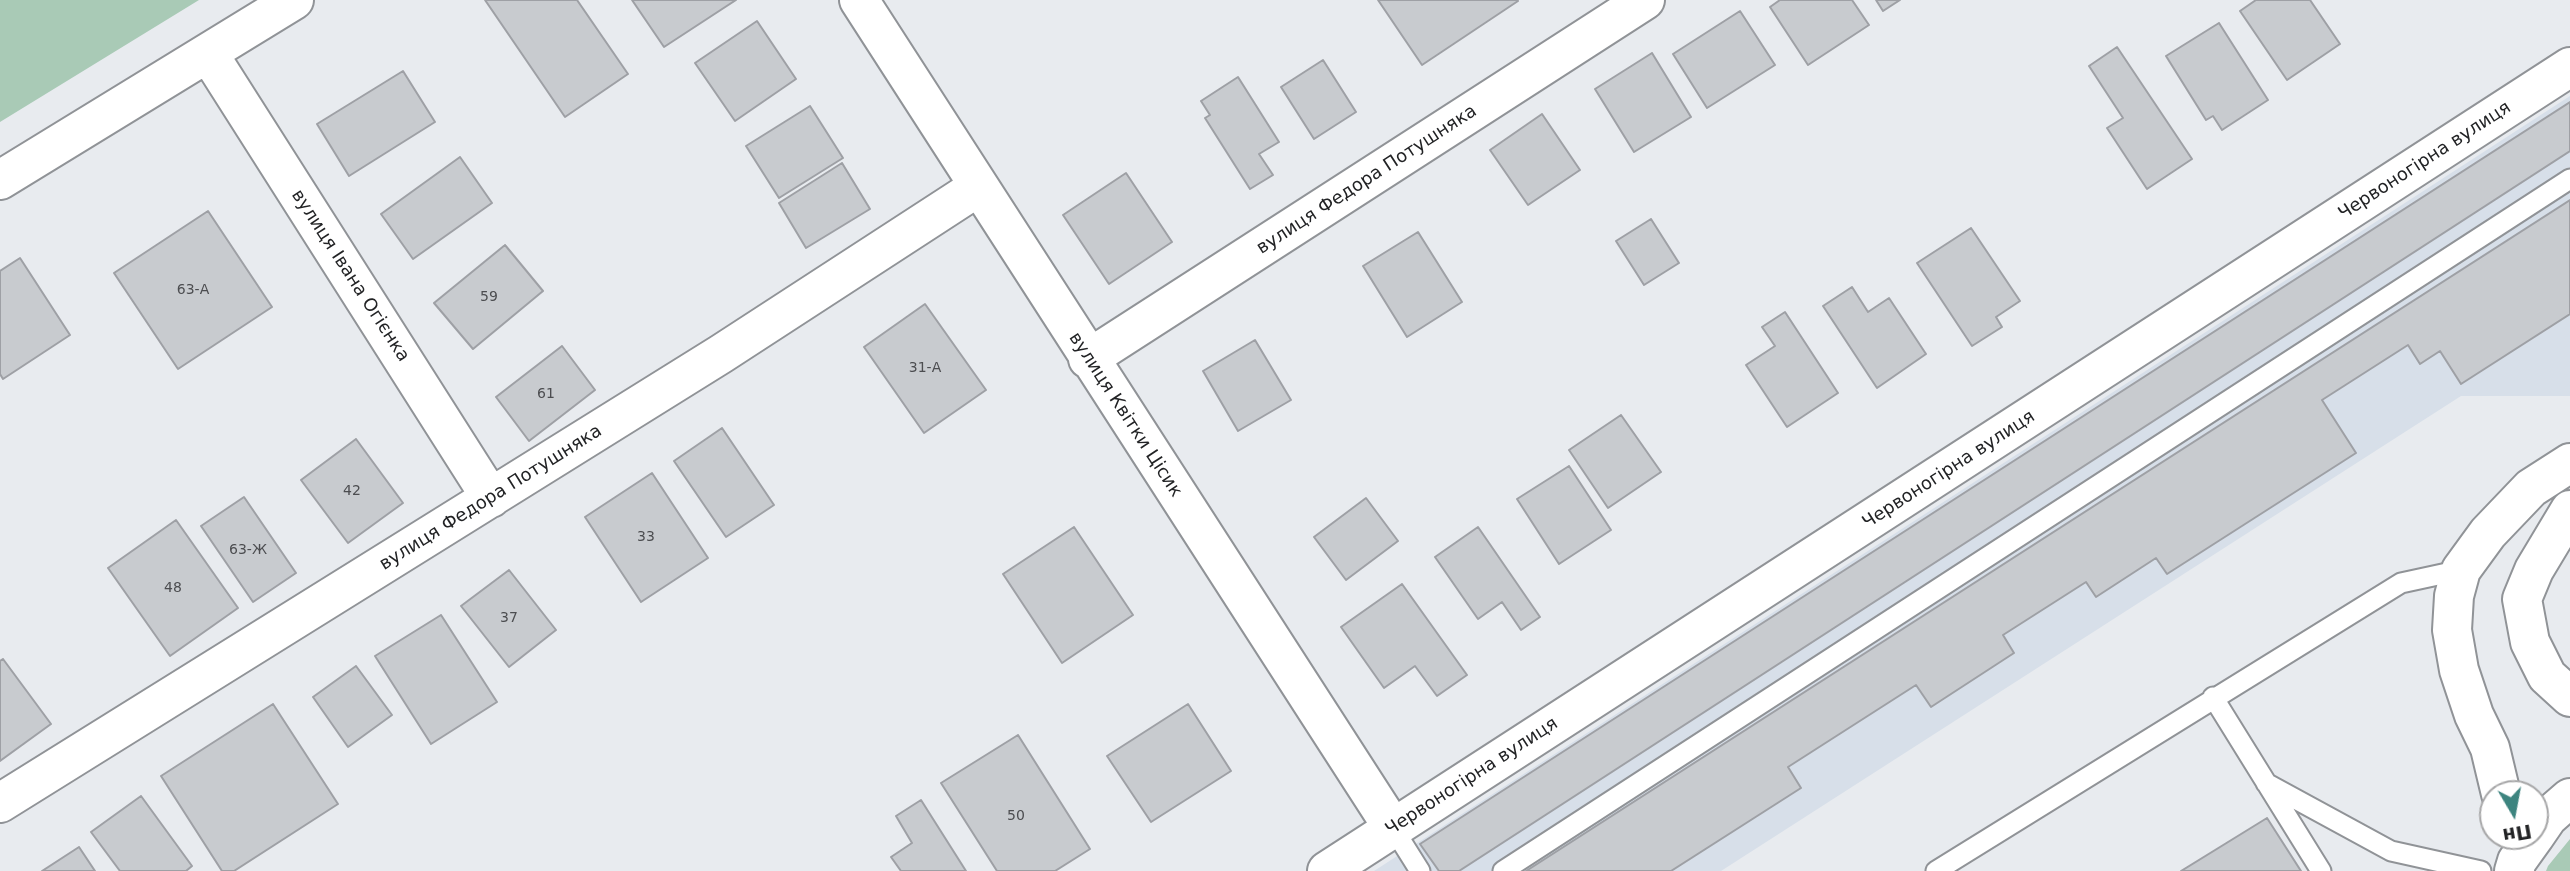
<!DOCTYPE html>
<meta charset="utf-8">
<style>
body{margin:0}
#map{position:relative;width:2570px;height:871px;overflow:hidden;background:#e8ebef;font-family:"DejaVu Sans",sans-serif}
canvas{display:block}
.north{position:absolute;left:2479px;top:780px;width:70px;height:70px;box-sizing:border-box;background:#fff;border:2px solid #a7a7a8;border-radius:50%;rotate:170deg;font-size:19px;font-weight:700;line-height:28px;text-align:center;color:#222325}
.north::after{content:'';display:block;margin:auto;width:24px;height:32px;background:#3d847f;clip-path:polygon(50% 0,100% 100%,50% 72%,0 100%)}
</style>
<div id="map">
<canvas width="2570" height="871"></canvas>
<div class="north">Пн</div>
</div>
<script>
const g = document.querySelector('canvas').getContext('2d');
g.lineJoin = 'round';
function paint(path, color) { g.fillStyle = color; g.fill(path, 'evenodd'); }
const poly = rows => new Path2D(rows.map(r => 'M' + r).join(''));
function trace(path, color, width, dash) { g.strokeStyle = color; g.lineWidth = width; g.lineCap = dash ? 'butt' : 'round'; g.setLineDash(dash || []); g.stroke(path); }
function drawText(font, color, halo, rows, align = 'center') {
  g.font = font + ' "DejaVu Sans",sans-serif'; g.lineWidth = 5; g.setLineDash([]); g.textBaseline = 'middle'; g.strokeStyle = halo; g.fillStyle = color; for (const [text, x, y, turn = 0] of rows) {
    g.save(); g.translate(x, y); g.rotate((+turn || 0) * Math.PI / 180); g.textAlign = isNaN(turn) ? turn : align; if (halo) g.strokeText(text, 0, 0); g.fillText(text, 0, 0); g.restore();
  }
}
const built = poly([
 [2570,96,2570,396,2461,396,1721,871,1374,871]
]);
const green = poly([
 [0,0,199,0,0,122],
 [2570,839,2570,871,2546,871,2548,866]
]);
const building = poly([
 [485,0,577,0,628,74,565,117,485,0],
 [632,0,736,0,664,47,632,0],
 [1378,0,1517,0,1518,1,1422,65,1378,0],
 [1780,0,1852,0,1869,25,1808,65,1770,7,1780,0],
 [1876,0,1900,0,1883,11,1876,0],
 [2256,0,2310,0,2340,44,2287,80,2240,11,2256,0],
 [1740,11,1775,65,1707,108,1673,54,1740,11],
 [757,21,796,79,735,121,695,63,757,21],
 [2219,23,2268,100,2222,130,2213,116,2206,120,2166,56,2219,23],
 [2117,47,2192,159,2147,189,2107,128,2123,118,2089,66,2117,47],
 [1652,53,1691,117,1634,152,1595,89,1652,53],
 [1323,60,1356,112,1314,139,1281,87,1323,60],
 [403,71,435,122,349,176,317,124,403,71],
 [1238,77,1279,142,1259,154,1273,175,1250,189,1205,118,1210,115,1201,101,1238,77],
 [2570,102,2570,151,1459,871,1439,871,1420,844,2570,102],
 [810,106,843,158,779,198,746,146,810,106],
 [1542,114,1580,170,1528,205,1490,150,1542,114],
 [460,157,492,203,413,259,381,214,460,157],
 [842,163,870,209,806,248,779,203,842,163],
 [1126,173,1172,242,1109,284,1063,215,1126,173],
 [2570,200,2570,314,2461,384,2440,351,2420,364,2408,345,2322,400,2356,453,2167,574,2156,558,2096,597,2086,582,2003,635,2014,653,1931,707,1916,685,1788,767,1801,788,1671,871,1526,871,2570,200],
 [208,211,272,307,178,369,114,273,208,211],
 [1651,219,1679,263,1644,285,1616,241,1651,219],
 [1971,228,2020,301,1996,317,2002,327,1972,346,1917,263,1971,228],
 [1418,232,1462,302,1407,337,1363,266,1418,232],
 [505,245,543,291,473,349,434,303,505,245],
 [20,258,70,335,3,379,0,374,0,271,20,258],
 [1852,287,1868,312,1889,298,1926,354,1877,388,1823,306,1852,287],
 [925,304,986,390,924,433,864,347,925,304],
 [1785,312,1838,393,1787,427,1746,365,1775,346,1762,327,1785,312],
 [1255,340,1291,400,1238,431,1203,371,1255,340],
 [562,346,595,390,529,441,496,397,562,346],
 [1621,415,1661,472,1608,508,1569,450,1621,415],
 [722,428,774,505,726,537,674,461,722,428],
 [356,439,403,503,348,543,301,480,356,439],
 [1569,466,1611,530,1559,564,1517,499,1569,466],
 [652,473,708,558,641,602,585,517,652,473],
 [244,497,296,573,253,602,201,526,244,497],
 [1366,498,1398,541,1346,580,1314,537,1366,498],
 [176,520,238,608,170,656,108,568,176,520],
 [1074,527,1133,615,1062,663,1003,574,1074,527],
 [1478,527,1540,617,1521,630,1502,602,1478,619,1435,557,1478,527],
 [509,570,556,630,509,667,461,606,509,570],
 [1402,584,1467,675,1437,696,1415,666,1384,688,1341,627,1402,584],
 [441,615,497,702,431,744,375,656,441,615],
 [3,659,51,724,0,761,0,661,3,659],
 [356,666,392,715,348,747,313,697,356,666],
 [273,704,338,804,234,871,222,871,161,776,273,704],
 [1188,704,1231,771,1151,822,1107,756,1188,704],
 [1018,735,1090,849,1055,871,997,871,941,783,1018,735],
 [141,796,192,866,186,871,120,871,91,832,141,796],
 [921,800,966,871,901,871,891,857,912,843,896,816,921,800],
 [2267,818,2301,871,2181,871,2267,818],
 [79,847,95,871,42,871,79,847]
]);
const lane = poly([
 [2213,697,2321,871],
 [2266,783,2391,851,2481,871],
 [1393,828,1420,871],
 [1503,871,2570,179],
 [1936,871,2401,583,2461,570]
]);
const street = poly([
 [859,0,1393,828],
 [208,53,491,498],
 [0,180,294,0],
 [1088,359,1645,0],
 [0,803,721,354,978,187],
 [1327,871,2570,67]
]);
const secondary = poly([
 [2570,510,2534,570,2522,599,2530,642,2547,676,2570,697],
 [2501,794,2490,748,2474,715,2459,670,2452,630,2454,596,2461,570,2488,533,2531,488,2570,463]
]);
const highway = poly([
 [2535,836,2548,817,2570,798],
 [2514,871,2517,861,2535,836]
]);
const numberNames = [
 ["63-А",193,290],
 ["59",489,297],
 ["31-А",925,368],
 ["61",546,394],
 ["42",352,491],
 ["33",646,537],
 ["63-Ж",248,550],
 ["48",173,588],
 ["37",509,618],
 ["50",1016,816]
];
const streetNames = [
 ["Червоногірна вулиця",2425,161,-33],
 ["вулиця Федора Потушняка",1367,180,-33],
 ["вулиця Івана Огієнка",350,276,57],
 ["вулиця Квітки Цісик",1125,415,57],
 ["Червоногірна вулиця",1949,470,-33],
 ["вулиця Федора Потушняка",491,498,-32],
 ["Червоногірна вулиця",1472,777,-33]
];
paint(built, '#d7dfe9');
paint(green, '#a9cab6');
paint(building, '#c8cbcf');
trace(building, '#9ea0a5', 2);
trace(lane, '#909397', 23);
trace(street, '#909397', 42);
trace(secondary, '#909397', 42);
trace(highway, '#909397', 42);
trace(lane, '#fff', 19);
trace(street, '#fff', 38);
trace(secondary, '#fff', 38);
trace(highway, '#fff', 38);
drawText('14px', '#4c4d50', null, numberNames);
drawText('18px', '#222325', '#fff', streetNames);
</script>
